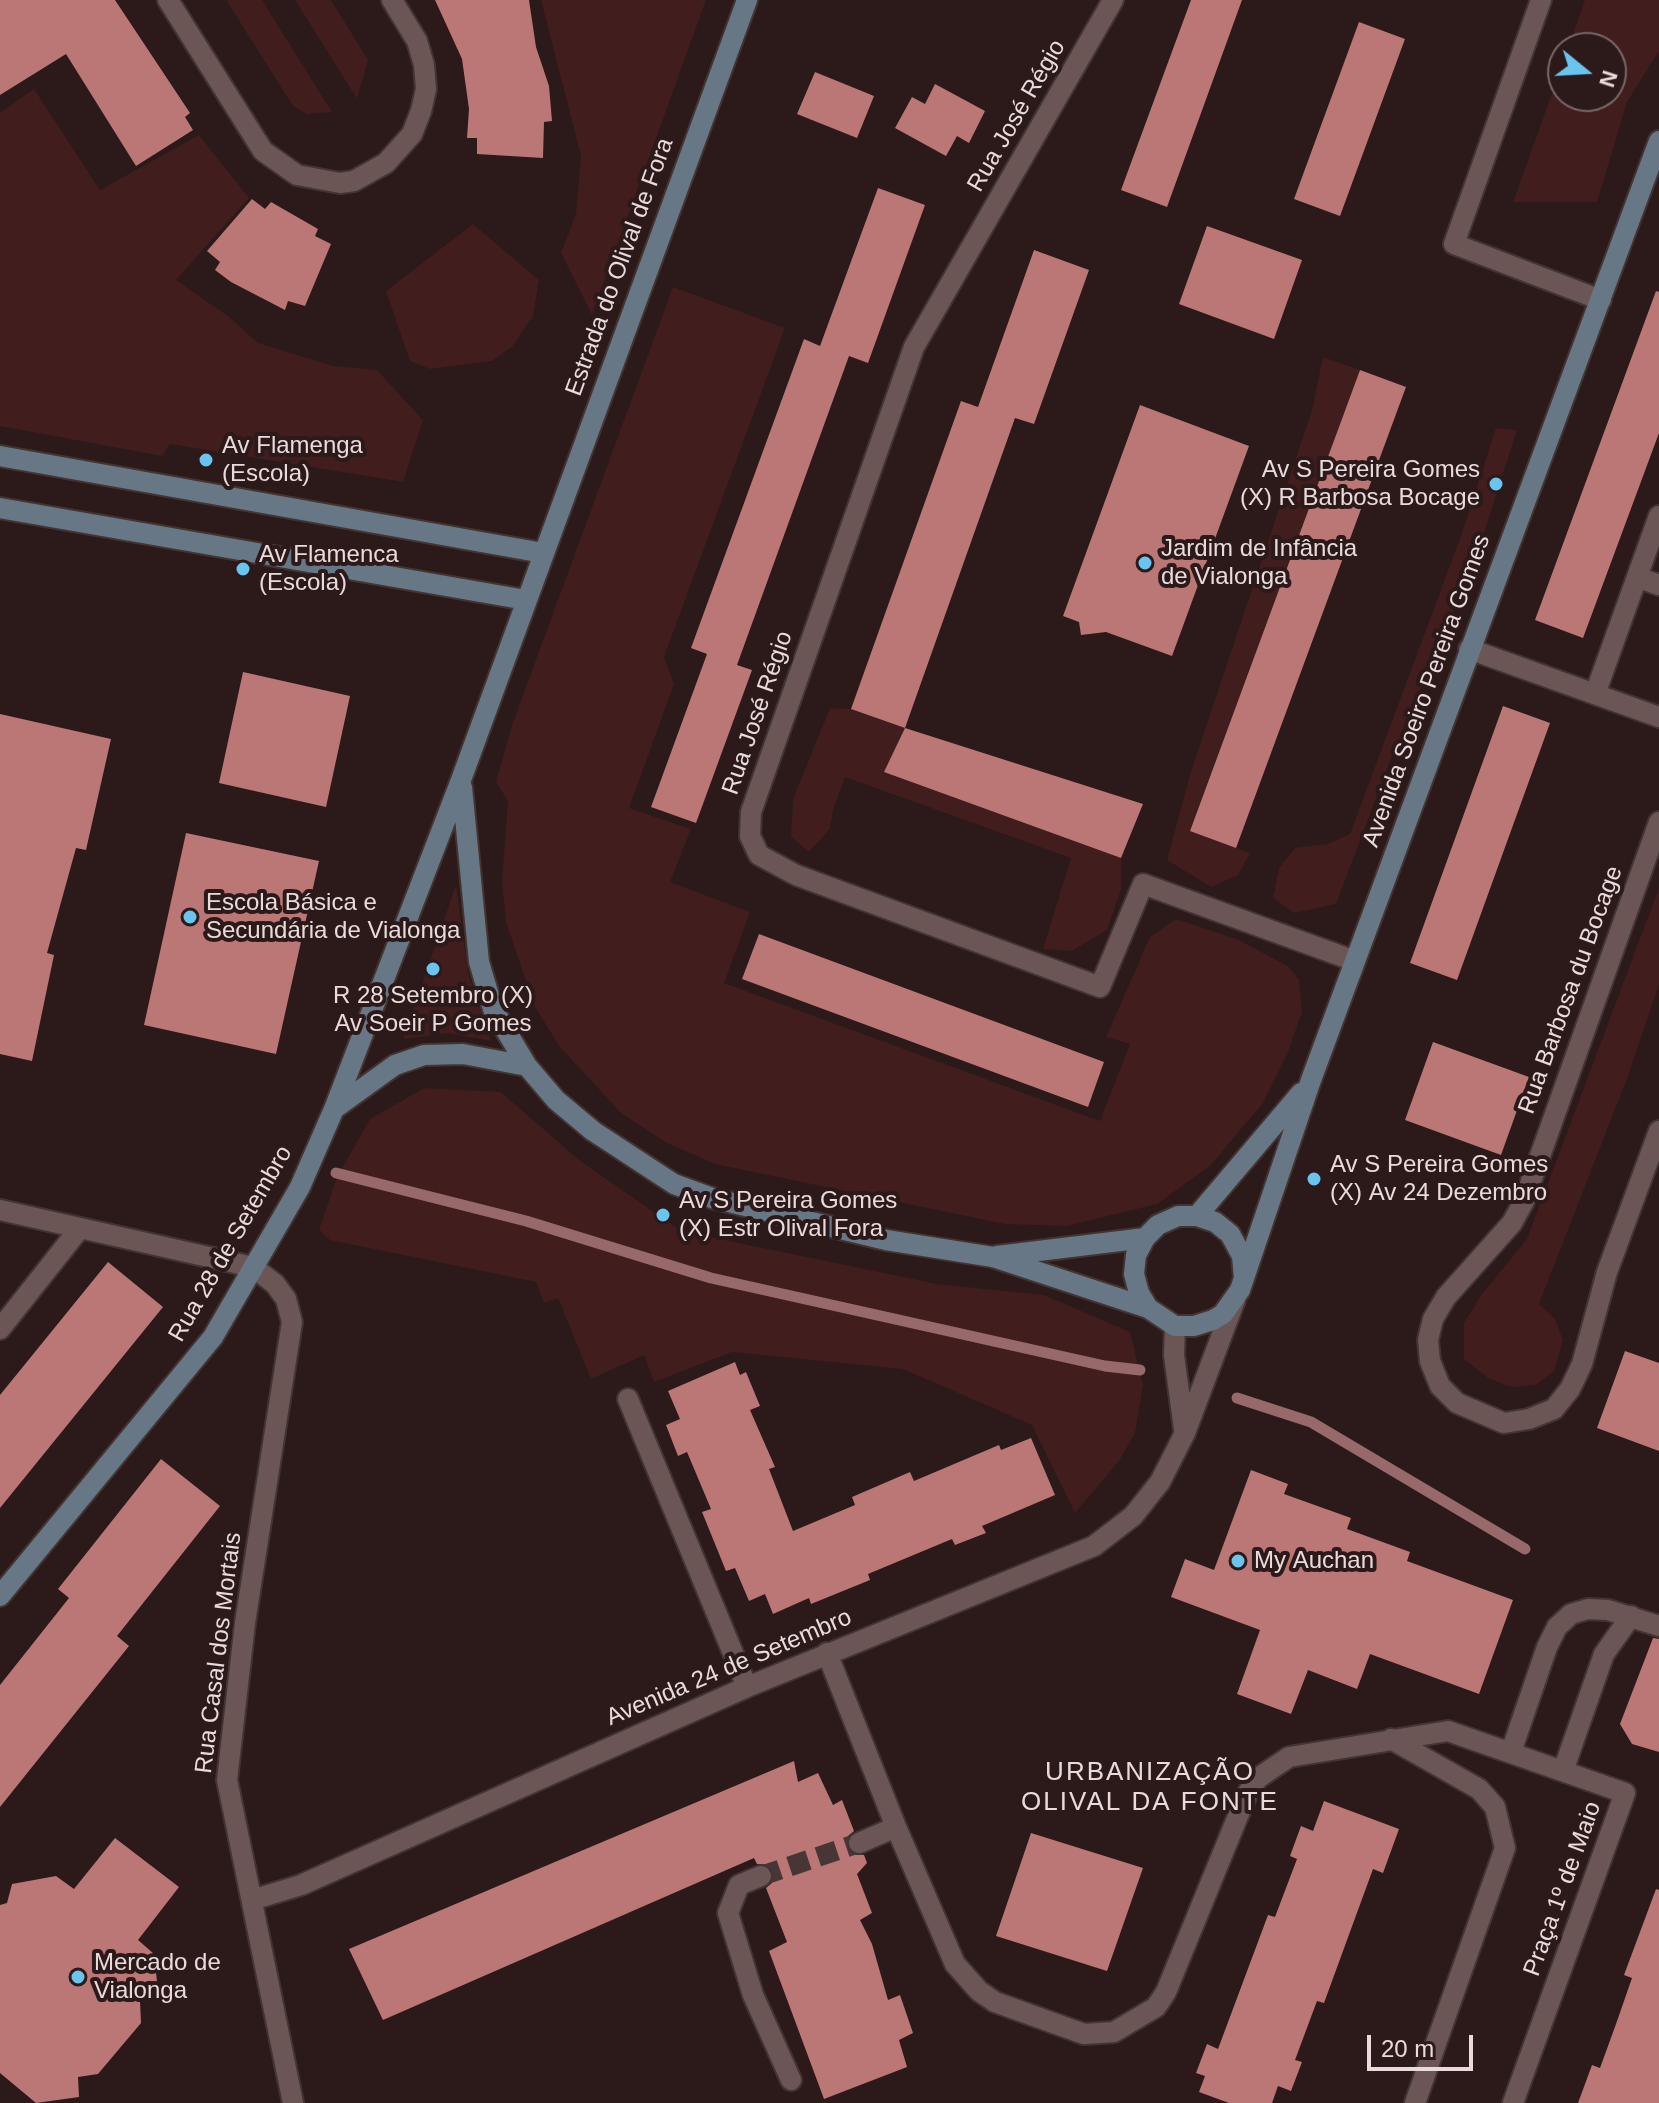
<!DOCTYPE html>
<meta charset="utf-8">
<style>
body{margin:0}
#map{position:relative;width:1659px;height:2103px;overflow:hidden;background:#2c1919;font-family:Arial,sans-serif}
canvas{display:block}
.north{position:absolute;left:1547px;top:32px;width:80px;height:80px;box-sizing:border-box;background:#2c1919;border:2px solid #786767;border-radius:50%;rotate:108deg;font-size:22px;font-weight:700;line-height:32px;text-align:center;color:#e9dbdb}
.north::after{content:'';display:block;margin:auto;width:28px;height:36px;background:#69c4f0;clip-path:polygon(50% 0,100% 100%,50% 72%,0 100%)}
.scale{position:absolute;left:1367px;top:2035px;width:106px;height:36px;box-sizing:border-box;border:4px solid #e9dbdb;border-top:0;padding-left:10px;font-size:24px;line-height:28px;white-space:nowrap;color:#e9dbdb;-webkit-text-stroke:6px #2c1919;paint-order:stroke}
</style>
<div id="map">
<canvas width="1659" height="2103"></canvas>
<div class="north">N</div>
<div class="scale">20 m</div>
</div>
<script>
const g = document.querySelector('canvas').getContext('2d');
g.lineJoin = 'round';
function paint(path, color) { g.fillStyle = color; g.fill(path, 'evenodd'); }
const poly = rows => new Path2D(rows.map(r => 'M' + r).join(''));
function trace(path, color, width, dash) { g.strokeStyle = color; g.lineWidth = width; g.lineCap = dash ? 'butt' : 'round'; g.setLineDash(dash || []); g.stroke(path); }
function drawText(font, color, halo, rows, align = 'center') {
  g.font = font + ' Arial,sans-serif'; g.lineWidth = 8; g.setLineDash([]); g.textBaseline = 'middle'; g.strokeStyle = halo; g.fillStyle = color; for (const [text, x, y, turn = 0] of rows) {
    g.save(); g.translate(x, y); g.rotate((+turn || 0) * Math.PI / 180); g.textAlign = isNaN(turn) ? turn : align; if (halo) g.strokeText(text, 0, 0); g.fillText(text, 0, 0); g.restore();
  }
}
const green = poly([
 [226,0,262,0,332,112,307,114,293,106],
 [295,0,331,0,368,60,357,99],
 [541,0,706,0,592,315,561,253,576,214,581,156],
 [1585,0,1659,0,1659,51,1627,102,1597,202,1513,202,1563,63,1563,96,1611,96,1611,48,1568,48],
 [34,89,100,190,199,135,249,198,176,280,228,316,258,343,333,366,377,370,423,420,403,482,170,444,162,456,0,426,0,113],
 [473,224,539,280,533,316,512,347,492,361,430,369,410,361,386,291],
 [673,287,785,328,664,657,674,684,629,808,691,829,670,882,750,912,724,983,1100,1121,1130,1044,1106,1037,1150,937,1176,919,1239,940,1289,967,1299,980,1302,1012,1288,1052,1263,1103,1210,1166,1157,1204,1067,1226,1005,1224,715,1164,667,1143,621,1113,560,1047,535,1007,506,922,502,881,508,801,496,782,512,725],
 [1323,357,1360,370,1190,830,1250,853,1238,875,1211,887,1167,860,1190,775,1312,410],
 [1496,428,1517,430,1474,564,1390,761,1336,904,1294,913,1273,898,1279,868,1295,848,1327,844,1350,834,1462,533],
 [830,708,851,709,905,728,885,772,1121,858,1121,890,1107,930,1072,951,1043,949,1071,858,845,777,833,810,830,829,809,852,791,837,793,799],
 [456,885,468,973,491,1041,448,1033,403,1039],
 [1659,888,1659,984,1628,1076,1539,1304,1555,1319,1563,1340,1554,1371,1536,1385,1511,1387,1488,1378,1464,1359,1464,1323,1482,1294,1527,1239],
 [424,1088,501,1092,579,1160,681,1231,937,1284,1044,1295,1130,1332,1143,1385,1135,1433,1119,1461,1075,1513,1032,1425,903,1369,732,1352,654,1382,644,1355,591,1379,558,1298,544,1303,536,1282,330,1240,319,1230,337,1177,370,1119]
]);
const stream = poly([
 [336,1173,526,1221,711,1278,1105,1366,1140,1370],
 [1237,1398,1311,1422,1525,1549]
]);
const building = poly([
 [0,0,115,0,190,113,185,117,193,130,136,166,66,54,0,95],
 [435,0,529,0,536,47,549,86,552,121,544,122,543,158,477,154,477,138,467,138,469,109,462,59],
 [1191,0,1242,0,1167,207,1121,190],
 [1359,22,1405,39,1340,216,1294,199],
 [815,72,874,96,857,138,797,114],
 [935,84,985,111,969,143,957,136,946,156,895,128,912,97,925,104],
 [878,188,925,205,868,363,849,356,737,665,752,670,696,823,651,807,707,654,691,648,804,339,820,346],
 [252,199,265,209,271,202,318,229,315,236,331,244,305,306,288,301,285,310,231,282,215,270,220,262,207,251],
 [1207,226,1302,260,1274,339,1179,304],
 [1034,250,1089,270,1034,424,1015,418,905,728,851,709,961,401,978,407],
 [1656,291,1659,292,1659,433,1583,638,1535,620],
 [1360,370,1406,387,1236,848,1190,831],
 [1140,405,1249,446,1172,656,1106,632,1081,635,1079,622,1063,616],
 [243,672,350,696,326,807,219,783],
 [1503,706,1550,723,1457,980,1410,963],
 [0,714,111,739,86,850,76,848,47,953,54,955,32,1061,0,1054],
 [905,728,1143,804,1121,858,884,772],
 [186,833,319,861,276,1054,144,1025],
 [759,934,1104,1062,1088,1107,742,979],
 [1433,1042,1529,1077,1501,1155,1405,1120],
 [108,1262,163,1307,0,1508,0,1395],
 [1625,1351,1659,1363,1659,1451,1597,1428],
 [735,1362,740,1375,746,1372,760,1406,750,1410,775,1467,769,1469,793,1531,855,1505,852,1497,910,1472,914,1481,999,1445,1001,1450,1031,1438,1055,1495,982,1526,986,1533,955,1545,952,1539,868,1574,870,1580,811,1604,809,1598,773,1614,765,1594,749,1601,735,1568,726,1571,702,1512,711,1509,687,1452,678,1456,666,1425,680,1419,668,1391],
 [161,1459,220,1506,117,1636,129,1646,0,1807,0,1685,69,1598,58,1589],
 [1251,1470,1288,1484,1284,1494,1351,1518,1347,1529,1410,1552,1407,1561,1513,1600,1479,1694,1370,1654,1357,1689,1308,1670,1291,1714,1237,1694,1260,1630,1171,1597,1185,1559,1214,1570],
 [1653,1638,1659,1639,1659,1752,1632,1744,1620,1724],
 [794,1761,798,1782,818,1773,833,1805,842,1800,854,1831,848,1836,847,1847,852,1854,864,1855,867,1863,857,1874,872,1913,860,1920,872,1944,888,2000,900,1995,913,2033,899,2040,907,2067,824,2099,769,1951,787,1942,766,1888,772,1883,773,1872,768,1865,757,1864,754,1858,383,2020,349,1949],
 [1324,1801,1399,1829,1383,1873,1373,1869,1324,2003,1317,2001,1295,2060,1302,2062,1291,2091,1278,2086,1272,2103,1229,2103,1199,2092,1205,2076,1196,2073,1207,2044,1218,2049,1268,1915,1275,1917,1297,1859,1290,1856,1301,1826,1313,1831],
 [1031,1833,1143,1868,1107,1971,996,1936],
 [115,1838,179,1887,138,1940,154,1954,159,2000,140,2001,141,2023,98,2074,78,2077,79,2097,36,2103,0,2073,0,1905,7,1903,12,1884,56,1876,74,1889],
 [1656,1889,1659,1890,1659,2103,1578,2103,1592,2065,1600,2068,1616,2024,1632,1978,1624,1975]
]);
const streetTunnel = poly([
 [761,1876,859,1843]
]);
const street = poly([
 [168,0,263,151,297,175,340,183,354,181,386,163,412,134,421,111,426,89,424,65,417,41,392,0],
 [1113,0,914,347,751,812,750,836,759,855,796,875,1100,987,1143,884,1355,961],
 [1541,0,1454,244,1601,300],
 [1637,577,1659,585],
 [1469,649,1659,717],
 [1595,694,1659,516],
 [1659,822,1524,1201,1512,1223,1446,1297,1433,1319,1428,1340,1430,1361,1440,1386,1457,1403,1504,1423,1529,1419,1554,1409,1570,1389,1582,1364,1607,1272,1659,1131],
 [0,1210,253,1267,275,1284,286,1299,292,1322,245,1623,227,1780,293,2103],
 [1175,1326,1174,1355,1184,1429],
 [0,1329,80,1228],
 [628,1399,747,1687],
 [827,1653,896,1827,955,1964,979,1991,995,2002,1084,2034,1114,2032,1156,2007,1166,1992,1247,1794,1258,1778,1289,1757,1448,1731,1625,1793,1513,2103],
 [1391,1739,1479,1789,1495,1807,1505,1848,1415,2103],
 [1511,1752,1547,1647,1557,1627,1571,1614,1588,1609,1608,1610,1659,1626],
 [1563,1771,1604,1654,1631,1616],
 [859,1843,896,1827],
 [761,1876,739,1885,728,1913,753,1995,791,2080],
 [252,1900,301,1885,747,1687,1094,1546,1133,1516,1160,1482,1185,1433,1235,1300]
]);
const secondary = poly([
 [0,456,543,553],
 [0,508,526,600],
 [462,787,479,962,493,1009,527,1066,556,1100,593,1131,674,1184,712,1198,886,1240,993,1257,1148,1308],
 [334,1109,395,1065,424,1055,463,1054,527,1066],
 [1197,1216,1301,1093],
 [997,1256,1145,1238],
 [1244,1279,1242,1256,1230,1234,1215,1222,1197,1216,1178,1216,1158,1225,1145,1238,1136,1255,1134,1274,1139,1293,1148,1308,1175,1326,1194,1326,1213,1320,1223,1314,1240,1290,1311,1080,1659,141],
 [0,1596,213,1337,300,1187,334,1109,461,780,747,0]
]);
const markers = [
 [206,460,8,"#69c4f0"],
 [1496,484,8,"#69c4f0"],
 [1145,563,8,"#69c4f0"],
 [243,569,8,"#69c4f0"],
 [190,917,8,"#69c4f0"],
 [433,969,8,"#69c4f0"],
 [1314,1179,8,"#69c4f0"],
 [663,1215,8,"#69c4f0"],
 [1238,1561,8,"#69c4f0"],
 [78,1977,8,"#69c4f0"]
];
const streetNames = [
 ["Rua José Régio",1017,116,-60],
 ["Estrada do Olival de Fora",620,267,-70],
 ["Avenida Soeiro Pereira Gomes",1427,691,-70],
 ["Rua José Régio",758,713,-71],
 ["Rua Barbosa du Bocage",1571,990,-70],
 ["Rua 28 de Setembro",231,1244,-60],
 ["Rua Casal dos Mortais",219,1653,-83],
 ["Avenida 24 de Setembro",729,1668,-23],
 ["Praça 1º de Maio",1563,1889,-70]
];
const poiNames = [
 ["Av Flamenga",222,446],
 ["(Escola)",222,474],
 ["Av S Pereira Gomes",1480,470,"right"],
 ["(X) R Barbosa Bocage",1480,498,"right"],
 ["Jardim de Infância",1161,549],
 ["de Vialonga",1161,577],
 ["Av Flamenca",259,555],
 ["(Escola)",259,583],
 ["Escola Básica e",206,903],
 ["Secundária de Vialonga",206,931],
 ["R 28 Setembro (X)",433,996,"center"],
 ["Av Soeir P Gomes",433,1024,"center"],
 ["Av S Pereira Gomes",1330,1165],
 ["(X) Av 24 Dezembro",1330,1193],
 ["Av S Pereira Gomes",679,1201],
 ["(X) Estr Olival Fora",679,1229],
 ["My Auchan",1254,1561],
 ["Mercado de",94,1963],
 ["Vialonga",94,1991]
];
const neighbourhoodNames = [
 ["URBANIZAÇÃO",1150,1773],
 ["OLIVAL DA FONTE",1150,1803]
];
paint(green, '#411d1d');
trace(stream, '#97696a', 11);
paint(building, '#ba7776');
trace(streetTunnel, '#483636', 20, [20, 10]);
trace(street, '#433434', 24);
trace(secondary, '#433434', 24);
trace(street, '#6c5655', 20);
trace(secondary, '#687785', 20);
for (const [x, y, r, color] of markers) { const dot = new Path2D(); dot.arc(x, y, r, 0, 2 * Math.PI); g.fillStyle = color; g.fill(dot); trace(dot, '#2c1919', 3); }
drawText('24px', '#e9dbdb', '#2c1919', streetNames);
drawText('24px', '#e9dbdb', '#2c1919', poiNames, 'left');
g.letterSpacing = '2px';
drawText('26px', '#e9dbdb', '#2c1919', neighbourhoodNames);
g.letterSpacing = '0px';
</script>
